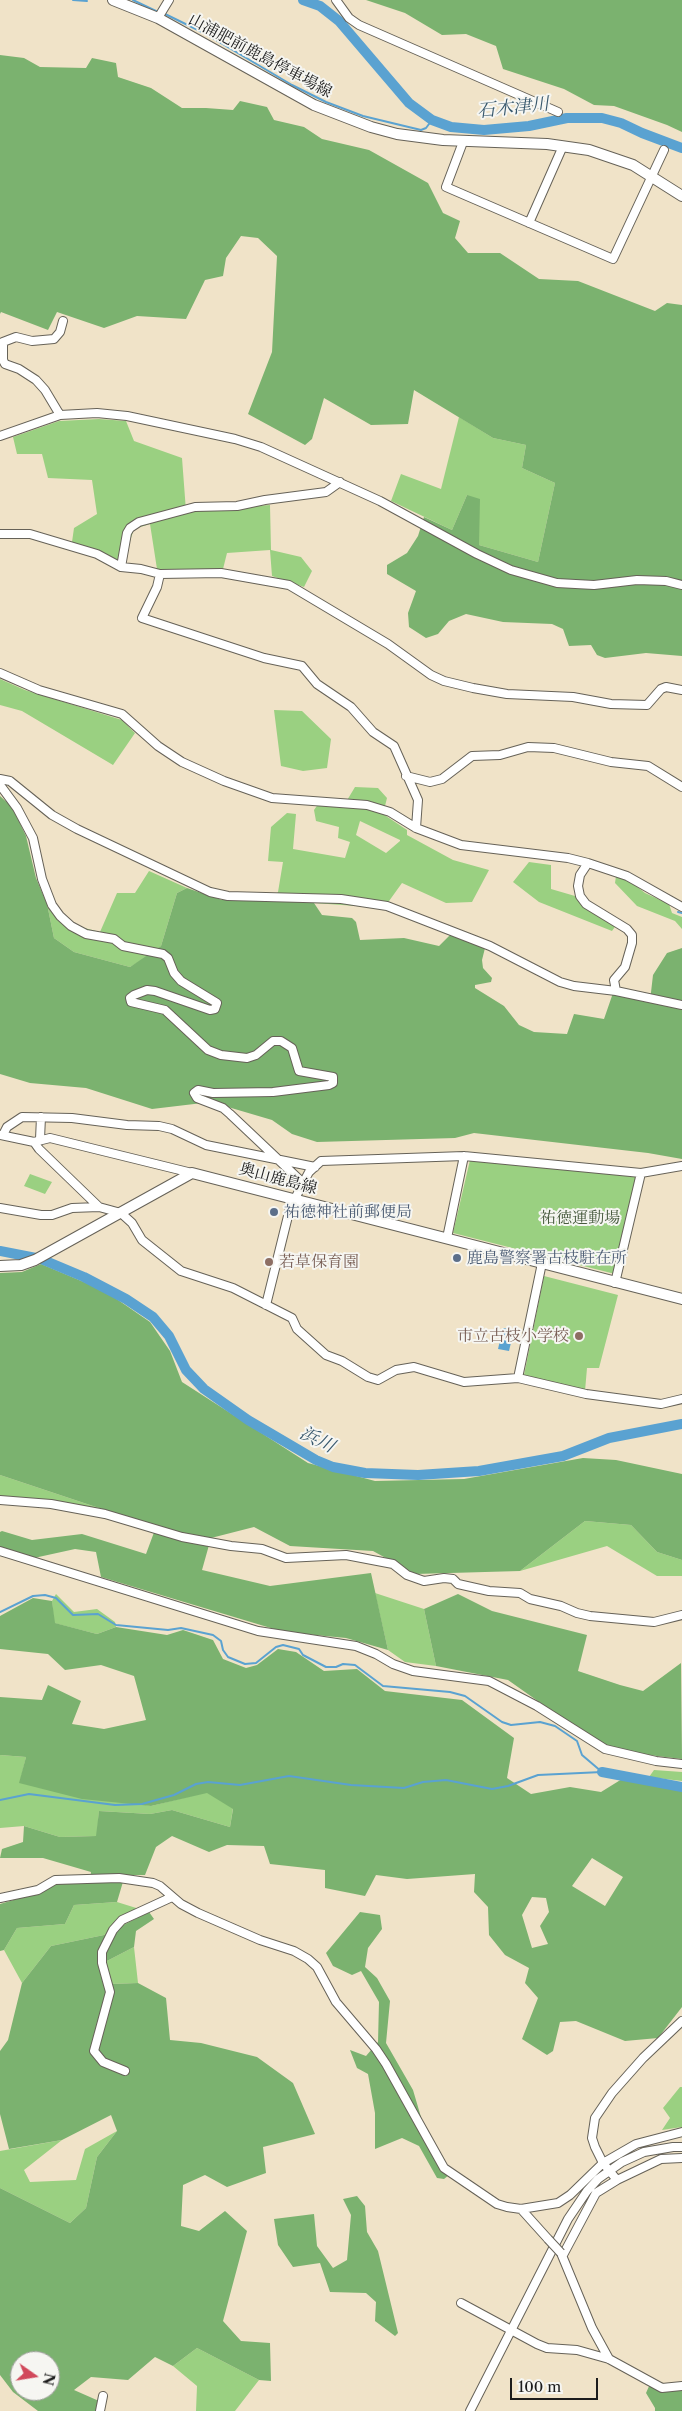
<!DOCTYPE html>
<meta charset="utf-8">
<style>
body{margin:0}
#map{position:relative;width:682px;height:2411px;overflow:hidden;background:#f0e3c8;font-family:"Libre Caslon Text",serif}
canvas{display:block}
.north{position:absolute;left:10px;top:2351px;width:50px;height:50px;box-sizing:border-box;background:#f6f6f2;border:1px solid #9f9f9c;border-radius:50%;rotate:103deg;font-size:14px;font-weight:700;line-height:20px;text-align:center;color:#1c1c1c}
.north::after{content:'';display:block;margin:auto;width:18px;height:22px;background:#d1495b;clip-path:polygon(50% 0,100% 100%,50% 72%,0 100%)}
.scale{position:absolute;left:510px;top:2378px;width:88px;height:22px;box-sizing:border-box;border:2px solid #1c1c1c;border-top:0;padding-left:6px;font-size:15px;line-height:18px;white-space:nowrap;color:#1c1c1c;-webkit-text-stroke:4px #f6f6f2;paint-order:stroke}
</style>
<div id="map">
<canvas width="682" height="2411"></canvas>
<div class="north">N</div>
<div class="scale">100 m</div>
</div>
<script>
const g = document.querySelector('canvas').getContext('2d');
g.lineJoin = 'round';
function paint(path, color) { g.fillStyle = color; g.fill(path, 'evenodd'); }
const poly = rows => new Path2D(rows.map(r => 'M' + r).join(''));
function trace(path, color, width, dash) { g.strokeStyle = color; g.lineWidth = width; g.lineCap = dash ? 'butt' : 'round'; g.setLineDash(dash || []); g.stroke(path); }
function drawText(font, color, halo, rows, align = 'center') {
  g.font = font + ' "Libre Caslon Text","Noto Serif JP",serif'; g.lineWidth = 4; g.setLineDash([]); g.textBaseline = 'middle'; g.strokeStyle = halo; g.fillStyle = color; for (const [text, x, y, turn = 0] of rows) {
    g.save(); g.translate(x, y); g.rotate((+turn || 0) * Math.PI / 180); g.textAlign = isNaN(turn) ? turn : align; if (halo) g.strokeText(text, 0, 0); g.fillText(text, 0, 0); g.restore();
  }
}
const green = poly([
 [459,417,493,438,526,445,522,468,555,483,538,562,479,545,467,495,452,530,391,501,401,474,441,489],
 [99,419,126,421,134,441,182,458,186,511,270,505,271,550,301,557,312,571,304,587,272,576,270,550,227,553,223,569,157,569,150,524,134,529,123,562,72,542,74,528,97,514,92,480,48,478,42,454,17,454,13,437,59,421],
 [0,679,25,690,122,720,135,733,113,765,22,711,0,705],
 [274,710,302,711,331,739,327,768,303,771,281,766],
 [355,787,378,788,387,798,383,814,407,830,407,835,453,860,489,870,472,902,446,903,402,883,384,908,314,903,307,900,271,901,278,892,283,862,268,861,271,827,287,813,296,814,293,849,345,858,350,842,338,838,339,827,316,821,314,810,321,800,346,802],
 [360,821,400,840,400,841,386,853,356,835],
 [529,862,551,865,551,889,575,896,619,921,612,931,539,902,513,882],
 [149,871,187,888,177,893,161,946,152,954,130,967,74,952,54,938,47,904,65,923,100,932,117,893,135,893],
 [616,876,630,881,645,893,669,904,672,913,682,917,682,929,675,921,637,906,615,883],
 [470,1160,638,1177,615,1274,453,1233],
 [30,1174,52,1182,45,1194,24,1186],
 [544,1276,618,1295,599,1368,587,1368,585,1391,524,1375],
 [0,1475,156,1527,68,1509,0,1504],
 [585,1521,631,1525,657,1552,682,1560,682,1576,657,1576,607,1546,520,1571],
 [375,1593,424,1609,436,1666,405,1662,388,1650],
 [56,1594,74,1612,97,1609,115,1622,116,1627,97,1634,54,1623,52,1601],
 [0,1755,26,1757,20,1782,151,1806,207,1792,233,1808,230,1827,172,1810,150,1814,99,1811,97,1836,60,1837,24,1826,0,1828],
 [654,1770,682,1772,682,1781,649,1777],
 [117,1902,149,1912,104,1935,51,1946,22,1983,4,1950,17,1928,65,1924,74,1905],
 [134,1947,138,1983,111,1984,105,1962],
 [680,2087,682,2087,682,2127,662,2130,670,2118,663,2108],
 [117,2131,97,2157,86,2208,70,2223,0,2188,0,2151,62,2140,24,2170,30,2182,76,2180,85,2149],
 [197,2348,259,2380,235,2411,196,2411,197,2386,173,2366]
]);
const forest = poly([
 [366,0,682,0,682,132,667,125,614,106,594,105,564,89,503,69,496,46,466,34,442,35,405,13],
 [0,55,24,58,40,67,86,68,92,58,116,63,118,77,151,88,182,108,206,108,233,110,240,101,267,107,274,120,304,127,322,139,369,150,428,183,443,213,460,221,455,238,468,253,500,253,539,279,578,281,655,311,667,303,682,305,682,656,646,653,605,658,597,655,591,645,569,646,563,629,552,624,503,622,466,614,449,621,438,634,426,638,409,627,408,613,416,591,387,574,387,565,407,553,418,536,424,517,452,530,467,495,480,499,479,545,538,562,555,483,522,468,526,445,493,438,414,390,408,424,371,425,324,398,312,439,305,445,248,414,272,352,277,256,258,238,241,236,226,258,223,276,205,280,186,319,137,316,104,328,57,312,48,330,1,312,0,314],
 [0,796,12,807,26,836,36,878,47,904,54,938,74,952,130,967,161,946,177,893,187,888,222,900,307,900,314,903,322,915,352,918,356,922,360,940,404,938,439,946,452,933,485,948,482,960,483,968,492,978,491,982,475,985,475,988,504,1006,519,1025,534,1032,567,1034,574,1014,604,1019,613,993,650,1001,653,975,667,953,682,948,682,1159,648,1153,474,1133,455,1138,317,1142,292,1134,272,1120,211,1102,152,1109,86,1088,30,1083,0,1074],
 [41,1264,105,1291,150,1322,170,1351,182,1382,308,1463,375,1481,464,1479,583,1458,616,1460,682,1474,682,1560,657,1552,631,1525,585,1521,520,1571,415,1574,373,1551,290,1546,254,1527,211,1538,202,1570,270,1586,371,1573,388,1650,346,1638,284,1632,101,1577,96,1552,75,1549,34,1558,0,1548,0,1532,2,1531,32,1540,82,1534,146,1554,156,1527,0,1475,0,1273,22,1272],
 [458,1594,492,1611,587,1635,578,1671,620,1685,643,1691,681,1663,682,1759,607,1750,508,1680,436,1666,424,1609],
 [33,1598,52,1601,55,1623,97,1634,116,1627,167,1635,183,1630,213,1640,223,1659,246,1668,257,1665,278,1649,296,1652,324,1671,357,1669,385,1691,462,1700,514,1738,507,1778,531,1794,570,1787,601,1792,622,1779,682,1791,682,2007,658,2038,625,2041,576,2021,560,2022,553,2051,547,2055,522,2039,538,1998,525,1983,529,1968,505,1955,489,1935,488,1907,474,1892,475,1874,407,1879,376,1875,365,1896,325,1888,325,1870,270,1864,264,1846,227,1845,209,1852,172,1836,156,1847,145,1875,125,1875,117,1902,74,1905,65,1924,17,1928,4,1950,0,1951,0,1904,37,1893,52,1879,90,1881,91,1872,43,1858,0,1858,2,1849,23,1842,24,1826,60,1837,96,1836,99,1811,150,1814,172,1810,230,1827,233,1809,207,1793,151,1806,82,1799,19,1783,26,1757,0,1755,0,1697,42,1700,48,1685,81,1701,72,1724,104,1729,146,1720,134,1676,101,1665,65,1670,48,1654,0,1649,0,1616],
 [592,1858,623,1877,605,1906,572,1886],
 [532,1897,546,1898,549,1912,540,1926,548,1944,532,1948,522,1915],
 [149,1912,154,1919,136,1931,134,1947,105,1962,111,1984,138,1983,166,1998,170,2040,201,2043,257,2057,293,2083,315,2134,263,2147,266,2173,227,2187,205,2175,183,2185,181,2226,199,2231,225,2211,247,2231,223,2321,241,2341,270,2343,271,2381,259,2380,197,2348,173,2366,155,2357,128,2380,91,2377,74,2390,99,2401,99,2411,38,2411,13,2392,0,2375,0,2188,70,2223,86,2208,97,2157,117,2131,111,2115,62,2140,9,2149,0,2114,0,2051,8,2040,22,1983,51,1946,104,1935],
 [20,2361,50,2361,50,2391,20,2391],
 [360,1912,380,1915,382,1929,368,1948,365,1967,377,1978,390,2001,386,2043,413,2090,426,2134,449,2168,449,2175,444,2179,437,2178,419,2146,402,2138,375,2149,375,2113,368,2074,357,2068,350,2050,366,2056,378,2042,379,2002,361,1971,352,1975,333,1966,326,1953],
 [357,2196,365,2206,367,2232,378,2251,398,2333,395,2336,375,2321,376,2302,366,2293,330,2292,320,2263,293,2267,278,2245,274,2219,314,2214,317,2246,333,2268,347,2260,351,2215,343,2199],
 [650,2384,665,2392,682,2389,682,2411,655,2411,655,2408,646,2393]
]);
const water = poly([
 [503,1328,514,1330,509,1351,498,1349]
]);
const stream = poly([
 [73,0,87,1],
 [133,0,158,12],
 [163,13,204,33,292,85,326,102,363,116,421,130,426,128,432,120],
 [678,912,682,913],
 [0,1612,33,1596,45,1595,56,1598,73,1615,98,1614,116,1625,168,1630,181,1628,213,1635,221,1641,223,1650,228,1657,245,1664,256,1663,276,1647,283,1645,299,1649,303,1655,326,1667,336,1667,343,1664,355,1665,383,1686,450,1692,465,1696,502,1722,511,1725,540,1722,555,1726,577,1741,582,1755,602,1772],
 [0,1800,29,1794,115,1805,142,1804,174,1795,196,1784,208,1782,240,1785,289,1776,351,1785,404,1788,423,1782,446,1780,492,1789,508,1786,538,1775,602,1772]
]);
const river = poly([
 [303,0,320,6,339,21,409,103,432,120,451,127,484,130,529,126,567,118,602,118,621,123,642,133,682,148],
 [0,1251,41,1259,84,1277,126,1299,153,1317,169,1336,186,1370,204,1389,248,1420,316,1460,333,1467,365,1473,418,1475,479,1471,563,1456,609,1438,682,1424],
 [602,1772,682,1787]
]);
const minor = poly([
 [336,0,349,18,359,25,558,112],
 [158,18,169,0],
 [463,142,446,187,613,259,664,150],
 [529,223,563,146],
 [3,342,3,360,5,364,19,369,36,380,45,390,60,415],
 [3,342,16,337,32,341,54,339,60,332,63,321],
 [0,436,60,415,97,413,127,416,235,439,261,447,380,501,477,554,511,570,557,583,594,585,637,580,666,581,682,585],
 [0,534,30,534,97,554,121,567,141,569,160,574,221,573,289,585,388,644,431,675,444,681,473,688,507,694,573,697,611,704,647,705,661,689,666,687,682,690],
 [121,567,127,533,130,528,139,522,195,507,237,506,265,500,326,492,340,482],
 [160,574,157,587,142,618,264,658,302,666,317,684,351,707,373,732,394,746,418,800,416,828],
 [0,673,39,690,122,714,158,746,182,762,224,781,272,798,367,805,390,812,416,828,461,845,568,858,588,863,627,876,682,907],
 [406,776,430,782,442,779,472,756,500,755,528,747,554,748,611,762,648,766,682,787],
 [0,779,10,781,52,815,77,829,210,892,228,896,341,899,387,906,490,946,560,982,574,986,616,991,682,1005],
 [0,785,17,808,33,838,42,879,52,905,60,916,71,926,86,934,114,939,123,946,163,954,168,958,174,973,181,981,217,1003,215,1009,210,1010,155,991,147,990,134,995,130,998,131,1002,165,1010,208,1050,221,1055,247,1058,256,1055,273,1041,281,1041,292,1048,299,1071,333,1077,333,1083,329,1085,273,1092,213,1093,198,1090,194,1093,197,1098,223,1108,230,1114,303,1183],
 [588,863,580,875,578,886,580,896,586,904,627,929,632,935,632,943,625,967,614,980,616,991],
 [0,1135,34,1142,50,1138,192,1173],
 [3,1135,7,1127,22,1117,72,1118,127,1125,159,1126,172,1129,206,1145,315,1167],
 [40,1139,41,1117],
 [34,1142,39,1149,99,1207],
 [0,1208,41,1215,52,1215,72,1208,99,1207,121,1213,132,1223,142,1240,181,1271,233,1288,292,1318,297,1329,326,1355,342,1361,368,1377,378,1380,396,1370,414,1367,464,1382,518,1378,586,1394,661,1404,682,1399],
 [447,1238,464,1156],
 [615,1283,641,1173],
 [266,1305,290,1208,309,1172,321,1161,464,1156,641,1173,682,1166],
 [518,1378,542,1263],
 [0,1500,51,1504,105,1514,182,1537,231,1546,262,1549,286,1558,346,1555,393,1564,407,1575,424,1581,444,1578,453,1579,458,1584,489,1591,520,1593,530,1599,561,1606,577,1613,590,1616,654,1622,682,1615],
 [0,1551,258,1631,356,1646,376,1654,393,1664,413,1671,489,1681,537,1706,605,1749,656,1761,682,1764],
 [0,1898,38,1890,55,1880,119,1878,153,1883,160,1886,181,1904,198,1913,260,1940,294,1951,308,1959,317,1967,336,2002,376,2049,386,2064,444,2168,497,2204,507,2207,521,2209,558,2203,570,2195,603,2163,636,2144,682,2132],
 [125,2071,103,2062,94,2051,110,1992,102,1963,102,1952,113,1930,122,1920,172,1897],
 [617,2180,661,2159,682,2158],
 [521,2209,548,2239],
 [561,2253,592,2328,609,2359],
 [563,2255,596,2193,617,2180,603,2163,595,2147,592,2138,595,2118,612,2093,643,2058,682,2021],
 [461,2303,537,2344,547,2348,577,2350,609,2359,662,2388,682,2386],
 [100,2411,103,2396],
 [470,2411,568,2219,587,2191,598,2179,622,2162,644,2152,673,2147,682,2147]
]);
const major = poly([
 [113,0,158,18,314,105,371,127,397,134,443,140,547,144,589,150,633,165,682,196],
 [0,1266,21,1265,35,1260,192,1173,682,1299]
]);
const minorBridge = poly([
 [548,2239,561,2253]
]);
const markers = [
 [274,1212,5,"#5c6f8a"],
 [457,1258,5,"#5c6f8a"],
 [269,1262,5,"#8d6e63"],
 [579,1336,5,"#8d6e63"]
];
const streetNames = [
 ["山浦肥前鹿島停車場線",260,56,28],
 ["奥山鹿島線",278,1179,15]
];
const serviceNames = [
 ["祐徳神社前郵便局",284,1212],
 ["鹿島警察署古枝駐在所",467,1258]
];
const parkNames = [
 ["祐徳運動場",580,1218]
];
const educationNames = [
 ["若草保育園",279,1262],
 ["市立古枝小学校",569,1336,"right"]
];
const waterNames = [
 ["石木津川",513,108,-6],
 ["浜川",317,1440,27]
];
paint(green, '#9ad081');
paint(forest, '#7bb26f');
paint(water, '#5aa2d1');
trace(stream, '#5aa2d1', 2);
trace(river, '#5aa2d1', 10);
trace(minor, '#666258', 10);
trace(major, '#666258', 12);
trace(minor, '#fff', 8);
trace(major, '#fff', 10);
trace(minorBridge, '#666258', 10, []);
trace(minorBridge, '#fff', 8);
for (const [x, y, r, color] of markers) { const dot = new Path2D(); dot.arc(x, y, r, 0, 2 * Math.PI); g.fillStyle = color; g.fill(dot); trace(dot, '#f6f6f2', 2); }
drawText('16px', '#1c1c1c', '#f6f6f2', streetNames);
drawText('16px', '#4e5e75', '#f6f6f2', serviceNames, 'left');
drawText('16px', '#485b3f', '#f6f6f2', parkNames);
drawText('16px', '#785e54', '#f6f6f2', educationNames, 'left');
drawText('italic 18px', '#38586d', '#f6f6f2', waterNames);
</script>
